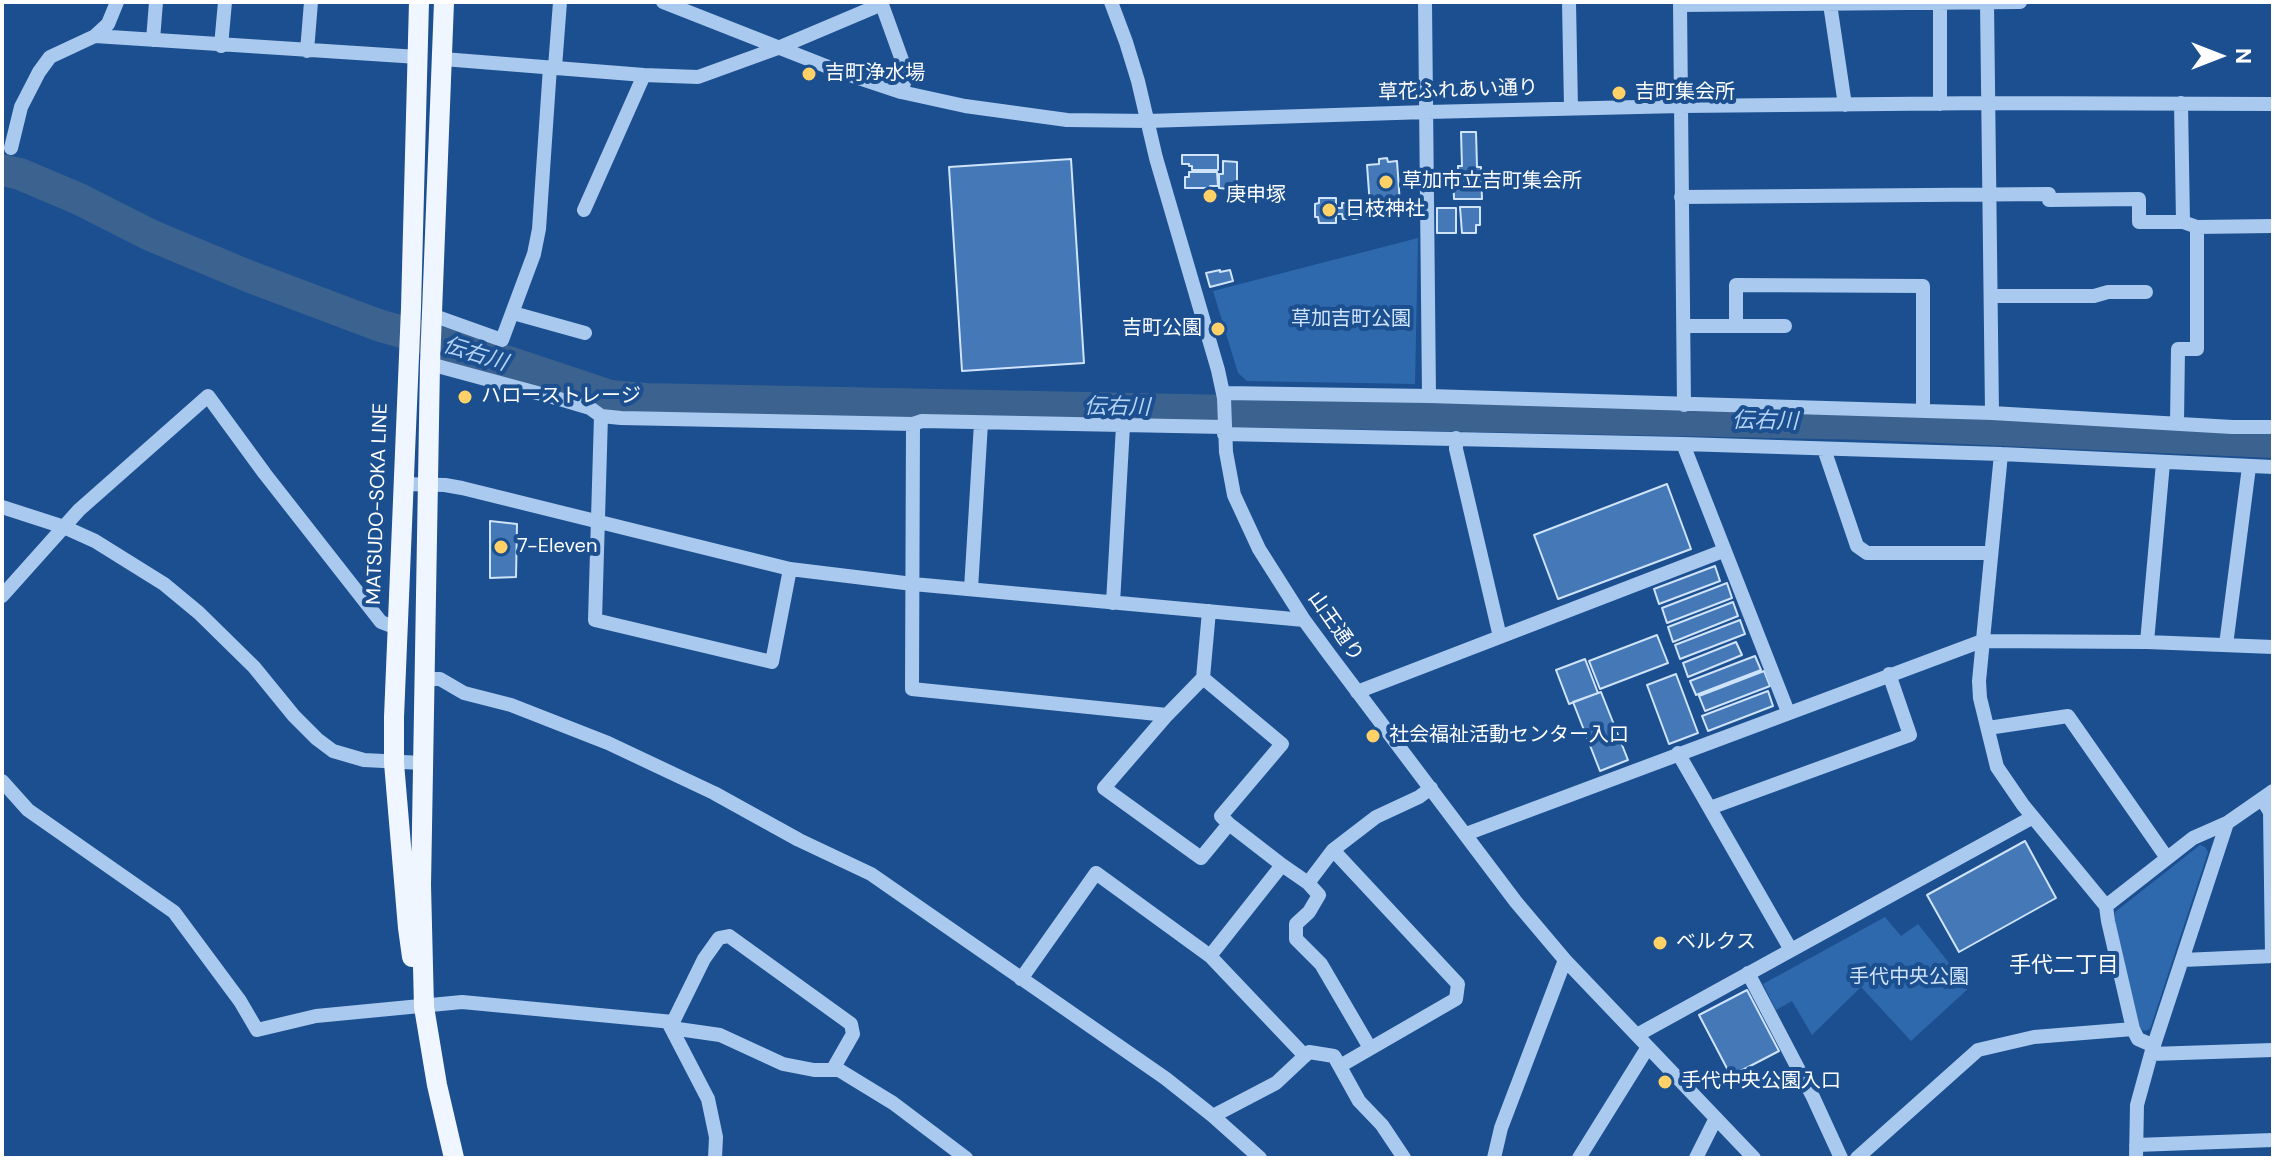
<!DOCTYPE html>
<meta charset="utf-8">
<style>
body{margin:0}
#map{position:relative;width:2275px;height:1160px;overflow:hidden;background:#1b4f8f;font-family:"DM Sans",sans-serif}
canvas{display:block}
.frame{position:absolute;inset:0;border:4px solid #fff;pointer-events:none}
.north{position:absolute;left:2179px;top:16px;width:80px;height:80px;-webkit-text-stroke:6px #1b4f8f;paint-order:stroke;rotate:90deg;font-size:22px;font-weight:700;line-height:32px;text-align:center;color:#fff}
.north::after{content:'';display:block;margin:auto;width:28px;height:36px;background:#fff;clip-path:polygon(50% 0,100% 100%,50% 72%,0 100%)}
</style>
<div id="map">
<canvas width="2275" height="1160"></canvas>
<div class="frame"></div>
<div class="north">N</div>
</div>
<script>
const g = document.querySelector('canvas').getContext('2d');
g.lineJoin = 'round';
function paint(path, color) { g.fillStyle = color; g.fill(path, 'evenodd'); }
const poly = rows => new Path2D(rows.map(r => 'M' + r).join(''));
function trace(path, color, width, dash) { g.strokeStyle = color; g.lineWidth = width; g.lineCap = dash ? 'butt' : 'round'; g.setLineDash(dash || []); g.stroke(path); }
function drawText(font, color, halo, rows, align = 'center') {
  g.font = font + ' "DM Sans","Noto Sans JP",sans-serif'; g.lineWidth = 8; g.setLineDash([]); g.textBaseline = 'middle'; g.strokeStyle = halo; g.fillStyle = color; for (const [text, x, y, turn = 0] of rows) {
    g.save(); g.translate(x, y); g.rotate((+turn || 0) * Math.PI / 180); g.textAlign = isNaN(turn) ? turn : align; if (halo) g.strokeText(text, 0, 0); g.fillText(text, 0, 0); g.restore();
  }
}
const green = poly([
 [1418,238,1415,384,1247,381,1238,373,1213,291],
 [2200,845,2205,847,2208,852,2150,1029,2144,1031,2139,1027,2115,921,2115,912],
 [1885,917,1901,936,1918,924,1969,988,1911,1041,1861,987,1812,1035,1792,1001,1776,1010,1763,984]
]);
const river = poly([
 [2,170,20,174,79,199,150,235,248,276,378,325,511,363,610,396,646,399,1871,424,2273,442]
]);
const building = poly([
 [1461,132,1476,132,1477,167,1481,167,1482,199,1454,199,1453,172,1458,172,1458,166,1462,166,1461,132],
 [1182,155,1218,155,1218,170,1192,170,1192,166,1189,166,1189,164,1182,164,1182,155],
 [1387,158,1388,162,1397,161,1400,204,1370,206,1367,165,1379,164,1379,159,1387,158],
 [1071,159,1084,363,962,371,949,167,1071,159],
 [1223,161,1237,162,1237,190,1219,188,1219,174,1223,174,1223,161],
 [1189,172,1217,172,1218,186,1210,186,1210,188,1185,188,1185,177,1189,177,1189,172],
 [1319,198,1336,198,1336,208,1342,208,1342,203,1361,203,1362,219,1343,219,1342,214,1336,214,1336,223,1319,223,1318,217,1315,217,1315,204,1319,203,1319,198],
 [1460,207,1480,207,1480,225,1476,225,1476,233,1462,233,1460,207],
 [1437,208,1456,208,1456,233,1437,233,1437,208],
 [1220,270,1220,272,1230,270,1233,281,1210,287,1206,273,1220,270],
 [1667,484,1691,549,1558,599,1534,535,1667,484],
 [490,521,517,524,516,577,490,578,490,521],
 [1715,566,1720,581,1659,604,1654,589,1715,566],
 [1727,583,1732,598,1667,623,1662,608,1727,583],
 [1733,602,1738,616,1673,642,1668,627,1733,602],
 [1740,620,1745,634,1680,659,1675,645,1740,620],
 [1657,635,1668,663,1600,689,1589,661,1657,635],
 [1736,642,1742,655,1688,677,1683,663,1736,642],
 [1755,656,1761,670,1696,695,1690,681,1755,656],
 [1585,659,1598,693,1569,704,1556,670,1585,659],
 [1764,671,1770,686,1705,711,1699,696,1764,671],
 [1676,674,1698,733,1669,744,1647,685,1676,674],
 [1768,691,1773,706,1708,731,1702,716,1768,691],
 [1601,692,1628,760,1600,771,1573,702,1601,692],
 [2025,841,2056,898,1959,952,1927,895,2025,841],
 [1747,990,1779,1051,1731,1076,1699,1015,1747,990]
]);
const minor = poly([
 [663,2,841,72,901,92,965,106,1067,120,1148,121,1427,112,1681,106,1989,103,2273,104],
 [881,2,907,74,901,92],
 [1111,2,1126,42,1138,81,1156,158,1218,370,1224,398,1226,452,1234,495,1259,549,1304,620,1329,654,1516,902,1565,960,1754,1158],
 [1425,2,1429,396],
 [1569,2,1571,108],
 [1680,2,1684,405],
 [1987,2,1992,413],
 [1940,3,1940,104],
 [1830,4,1845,105],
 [1680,5,2020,2],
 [95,36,418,57],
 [153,40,156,2],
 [221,46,225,2],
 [307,51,311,2],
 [443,59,644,75,698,77,778,48,882,4],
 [555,67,560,2],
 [2181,103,2183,222],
 [11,148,21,107,39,72,50,57,95,36,108,24,117,2],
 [1681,197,2049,194,2049,200,2139,199,2139,222,2183,222,2197,227,2273,226],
 [584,210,644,75],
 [1991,296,2094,296,2108,292,2146,292],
 [513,313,585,333],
 [432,315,502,340,534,254,539,229,550,67],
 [1736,325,1736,285,1923,286,1923,411],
 [1684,326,1785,326],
 [430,364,563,400,590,408,601,416,621,418,913,424,922,421,1224,427],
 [1223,393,1429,396,1992,413,2232,427,2273,427],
 [601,416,595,620,772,662,790,569],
 [2177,423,2178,349,2197,349,2197,227],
 [913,424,912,689,1167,715],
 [1224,434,1683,444,2001,454,2273,467],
 [1456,438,1456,449,1500,637],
 [1683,444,1788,712],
 [1824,449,1857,546,1867,553,1991,553],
 [2001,454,1979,681,1980,698,1997,767,2023,805,2106,906,2108,921,2133,1029,2138,1039,2154,1046],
 [403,484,445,485,462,488,790,569,913,584,1304,620],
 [2,507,64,527,95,541,164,584,199,613,254,667,294,716,317,739,333,751,364,760,422,763],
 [971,589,981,423],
 [2,596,79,510,208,396,265,474,381,622,397,628],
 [1113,603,1123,426],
 [2147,642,2163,463],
 [2226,645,2249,467],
 [1203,678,1282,744,1221,816,1229,824,1201,858,1104,788,1167,715,1203,678,1209,611],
 [424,679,440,679,464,693,511,705,608,743,714,793,799,840,871,874,1165,1078,1213,1116,1260,1158],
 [1357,692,1723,551],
 [1988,728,2068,716,2167,858],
 [1678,753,1791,950],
 [2,781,28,810,174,912,240,1001,257,1030,316,1016,462,1002,673,1022,704,959,719,938,729,936,851,1024,853,1034,833,1069],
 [2262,799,2270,812,2272,956],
 [1710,808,1910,735,1889,674],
 [1229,824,1282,865],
 [1466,834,1982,641,2147,642,2273,647],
 [1333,850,1458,984,1456,999,1340,1066],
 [1308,883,1319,895,1309,912,1296,924,1296,939,1321,964,1370,1048],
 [2106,906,2193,838,2227,823,2273,791],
 [1210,956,1305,1056],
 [2183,960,2273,956],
 [1748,973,1813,1097,1841,1158],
 [1021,979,1096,873,1210,956,1282,865,1308,883,1333,850,1376,817,1419,797,1431,788],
 [668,1022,708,1099,716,1137,715,1158],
 [671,1028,720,1035,783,1064,814,1070,839,1070,893,1103,966,1158],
 [1637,1035,2033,817],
 [2151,1054,2273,1050],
 [1213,1116,1276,1083,1309,1052,1334,1056,1359,1101,1382,1125,1404,1158],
 [2136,1145,2273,1140],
 [1494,1158,1501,1128,1565,960],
 [1579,1158,1648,1047],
 [1696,1158,1716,1118],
 [1857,1158,1978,1050,2034,1037,2133,1029],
 [2136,1158,2137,1105,2151,1054,2227,823]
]);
const major = poly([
 [444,2,430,364,421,885,424,1007,437,1085,454,1158],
 [412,957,408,928,394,763,394,717,411,308,419,2]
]);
const markers = [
 [809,74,8,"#ffd166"],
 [1619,93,8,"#ffd166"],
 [1386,182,8,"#ffd166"],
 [1210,196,8,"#ffd166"],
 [1329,210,8,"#ffd166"],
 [1218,329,8,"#ffd166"],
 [465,397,8,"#ffd166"],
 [501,547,8,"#ffd166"],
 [1373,736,8,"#ffd166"],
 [1660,943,8,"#ffd166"],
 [1665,1082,8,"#ffd166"]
];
const poiNames = [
 ["吉町浄水場",825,74],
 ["吉町集会所",1635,93],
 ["草加市立吉町集会所",1402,182],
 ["庚申塚",1226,196],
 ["日枝神社",1345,210],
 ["吉町公園",1202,329,"right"],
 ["ハローストレージ",481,397],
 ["7-Eleven",517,547],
 ["社会福祉活動センター入口",1389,736],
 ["ベルクス",1676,943],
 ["手代中央公園入口",1681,1082]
];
const streetNames = [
 ["草花ふれあい通り",1458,91,-2],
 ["MATSUDO-SOKA LINE",378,504,-88],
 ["山王通り",1335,627,55]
];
const parkNames = [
 ["草加吉町公園",1351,320],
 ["手代中央公園",1909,978]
];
const waterNames = [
 ["伝右川",475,355,17],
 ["伝右川",1117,408,1],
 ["伝右川",1765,422,1]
];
const neighbourhoodNames = [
 ["手代二丁目",2064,966]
];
paint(green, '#2e69ad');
trace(river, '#3c6290', 32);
paint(building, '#4478b7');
trace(building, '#cfe3fa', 2);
trace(minor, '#a9c9ee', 14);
trace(major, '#f0f6ff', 20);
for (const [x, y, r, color] of markers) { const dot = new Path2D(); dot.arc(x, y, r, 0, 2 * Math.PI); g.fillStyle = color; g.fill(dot); trace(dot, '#1b4f8f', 3); }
drawText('20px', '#fff', '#1b4f8f', poiNames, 'left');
drawText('20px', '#fff', '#1b4f8f', streetNames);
drawText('20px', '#cfe3fa', '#1b4f8f', parkNames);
drawText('italic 22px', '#b5d3f5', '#1b4f8f', waterNames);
drawText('22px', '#fff', '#1b4f8f', neighbourhoodNames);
</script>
